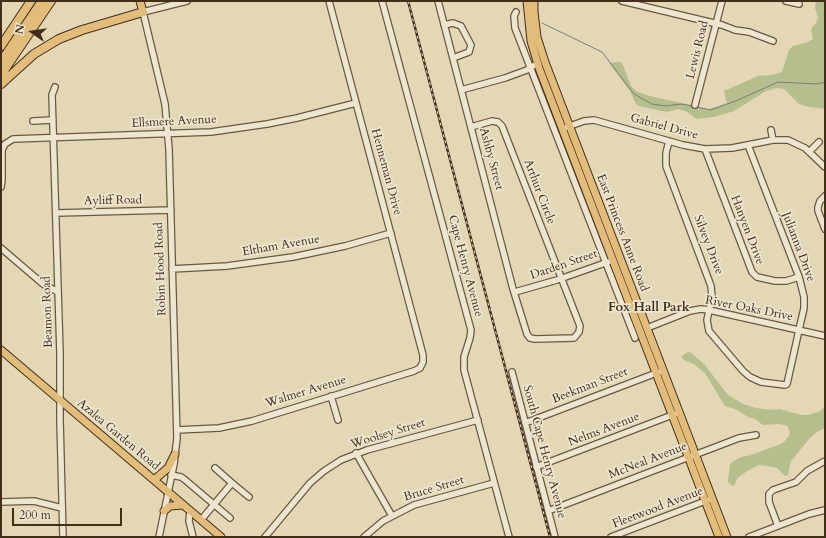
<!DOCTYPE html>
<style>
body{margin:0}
#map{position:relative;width:826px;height:538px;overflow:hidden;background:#e3d7b6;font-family:Cardo,serif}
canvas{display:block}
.frame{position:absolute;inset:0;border:2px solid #432e1a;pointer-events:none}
.north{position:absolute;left:12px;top:12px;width:40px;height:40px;-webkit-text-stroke:3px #ede5d0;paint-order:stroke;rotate:283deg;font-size:11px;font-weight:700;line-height:16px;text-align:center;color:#432e1a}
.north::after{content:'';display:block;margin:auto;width:14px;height:18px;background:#432e1a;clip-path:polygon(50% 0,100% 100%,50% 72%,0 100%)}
.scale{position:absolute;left:12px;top:508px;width:110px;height:18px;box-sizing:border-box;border:2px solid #432e1a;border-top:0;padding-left:5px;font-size:12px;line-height:14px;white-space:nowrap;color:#432e1a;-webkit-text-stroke:3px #ede5d0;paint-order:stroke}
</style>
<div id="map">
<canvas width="826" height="538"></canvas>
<div class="frame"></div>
<div class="north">N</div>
<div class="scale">200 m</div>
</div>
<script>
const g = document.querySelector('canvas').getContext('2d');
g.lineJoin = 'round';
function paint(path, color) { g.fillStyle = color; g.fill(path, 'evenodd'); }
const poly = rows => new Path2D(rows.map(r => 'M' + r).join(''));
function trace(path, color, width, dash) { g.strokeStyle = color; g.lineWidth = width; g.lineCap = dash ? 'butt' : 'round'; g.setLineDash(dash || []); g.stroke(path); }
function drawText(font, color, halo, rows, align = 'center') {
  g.font = font + ' Cardo,serif'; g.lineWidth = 3.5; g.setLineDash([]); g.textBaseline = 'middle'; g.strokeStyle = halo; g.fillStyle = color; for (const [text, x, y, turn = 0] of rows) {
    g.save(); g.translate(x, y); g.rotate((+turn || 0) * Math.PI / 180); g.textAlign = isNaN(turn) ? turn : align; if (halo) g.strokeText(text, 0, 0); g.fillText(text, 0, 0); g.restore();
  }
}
const green = poly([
 [816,1,825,1,825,109,809,107,799,104,784,89,776,88,766,91,734,111,714,117,696,119,688,112,678,109,667,112,639,106,636,104,630,91,609,63,619,62,622,63,631,86,636,91,649,96,709,109,727,103,724,91,758,76,772,75,782,72,789,50,793,46,806,43,813,39,811,29,816,23,818,18,815,8],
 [690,352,704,364,728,395,743,404,756,408,770,410,780,409,801,415,808,415,820,411,825,407,825,428,817,432,809,439,791,461,788,475,785,476,777,468,773,467,759,465,749,470,740,476,737,479,734,486,731,485,728,482,728,479,730,465,732,462,741,457,751,455,781,444,786,440,790,434,788,427,785,425,778,424,763,425,755,419,748,417,735,409,725,406,705,373,694,364,684,360,681,357,686,353]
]);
const stream = poly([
 [542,23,602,52,634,94,652,104,665,106,681,104,693,106],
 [696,107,711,110,738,100,778,82,817,84,825,82]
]);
const minor = poly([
 [382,1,471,330,470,338,464,357,464,370,509,537],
 [438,1,513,289,527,334,530,338,535,339,574,338,579,332,580,326,502,126,498,122,492,121,471,127],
 [622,1,722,25,735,30,749,32,773,41],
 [786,1,799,4],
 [516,12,514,16,515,28,635,338],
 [444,25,453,23,461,26,471,45,469,52,453,58],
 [55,87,52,95,60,353,60,420,63,537],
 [461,90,505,78,527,70,533,66],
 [695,105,722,1],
 [33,121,53,120],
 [567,127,584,121,594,120,683,145,705,149,732,148,773,140,788,140,805,148,825,167],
 [771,130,773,140],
 [669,141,666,153,666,166,711,286,712,297,707,320,709,331,743,371,750,377,761,382,785,385,787,384,799,330,804,308,804,297,799,277,748,145],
 [705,149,752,272,757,277,775,281,786,281,799,277],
 [809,152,819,142],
 [1,187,2,180,2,150,5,144,13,139,211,132,267,124,297,118,356,103],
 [825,196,820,201,818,207,818,211,825,229],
 [56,213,171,210],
 [1,248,43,284,58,292],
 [172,269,227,266,293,257,345,246,391,233],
 [515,292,557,280,608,262],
 [647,328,690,311,701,309,709,310,825,336],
 [512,372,555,537],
 [331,396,338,420],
 [525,423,659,372],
 [177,430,219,428,252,421,414,371,420,368,423,362,423,355,329,1],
 [356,453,392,516],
 [536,467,675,414],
 [215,468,232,483],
 [171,475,181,477,184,479,230,518],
 [1,502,34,501,62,508],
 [190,511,189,521,193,537],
 [548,511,739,438,756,435],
 [201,520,232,483,249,497],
 [778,526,769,502,769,494,773,490,796,482,807,471,825,461],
 [159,537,174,464,177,438,169,149,165,104,143,12,187,1],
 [265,537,310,483,324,471,341,460,367,450,478,420],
 [364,537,383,521,414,505,494,483],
 [611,537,708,500],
 [749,537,809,514,825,510]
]);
const major = poly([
 [140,1,143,12],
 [527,1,531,41,539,68,719,537],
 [534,1,534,12,537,37,545,62,727,537],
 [1,350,221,537],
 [154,480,168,468,175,454],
 [164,511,170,506,183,505]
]);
const highway = poly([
 [1,46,31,1],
 [1,62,42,1],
 [1,75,51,1],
 [1,84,34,54,59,39,82,30,143,12]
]);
const rail = poly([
 [408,1,550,537]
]);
const streetNames = [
 ["Lewis Road",698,50,-76],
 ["Ellsmere Avenue",174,122,-3],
 ["Gabriel Drive",664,127,15],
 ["Ashby Street",491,159,75],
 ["Henneman Drive",386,172,75],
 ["Arthur Circle",539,192,69],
 ["Ayliff Road",113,201,-1],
 ["Hanyen Drive",747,230,69],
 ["East Princess Anne Road",622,233,69],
 ["Silvey Drive",708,245,69],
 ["Eltham Avenue",281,246,-10],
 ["Julianna Drive",798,247,69],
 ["Darden Street",564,265,-19],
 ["Cape Henry Avenue",465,266,75],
 ["Robin Hood Road",161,269,-92],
 ["River Oaks Drive",749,309,11],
 ["Beamon Road",48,312,-92],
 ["Beekman Street",590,386,-21],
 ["Walmer Avenue",306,392,-17],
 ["Nelms Avenue",604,430,-21],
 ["Woolsey Street",388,434,-17],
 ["Azalea Garden Road",118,435,40],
 ["South Cape Henry Avenue",544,452,75],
 ["McNeal Avenue",648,461,-21],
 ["Bruce Street",434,489,-17],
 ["Fleetwood Avenue",658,508,-21]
];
const neighbourhoodNames = [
 ["Fox Hall Park",649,308]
];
paint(green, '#b5be8d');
trace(stream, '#778079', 1);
trace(minor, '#6b5841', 8);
trace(major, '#432e1a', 9);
trace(highway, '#432e1a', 10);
trace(minor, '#ede5d0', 5.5);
trace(major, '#e2bc7b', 7);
trace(highway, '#e2bc7b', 8);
trace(rail, '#432e1a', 2.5);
trace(rail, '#ede5d0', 1, [3]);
drawText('12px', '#432e1a', '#ede5d0', streetNames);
drawText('bold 13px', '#432e1a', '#ede5d0', neighbourhoodNames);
</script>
